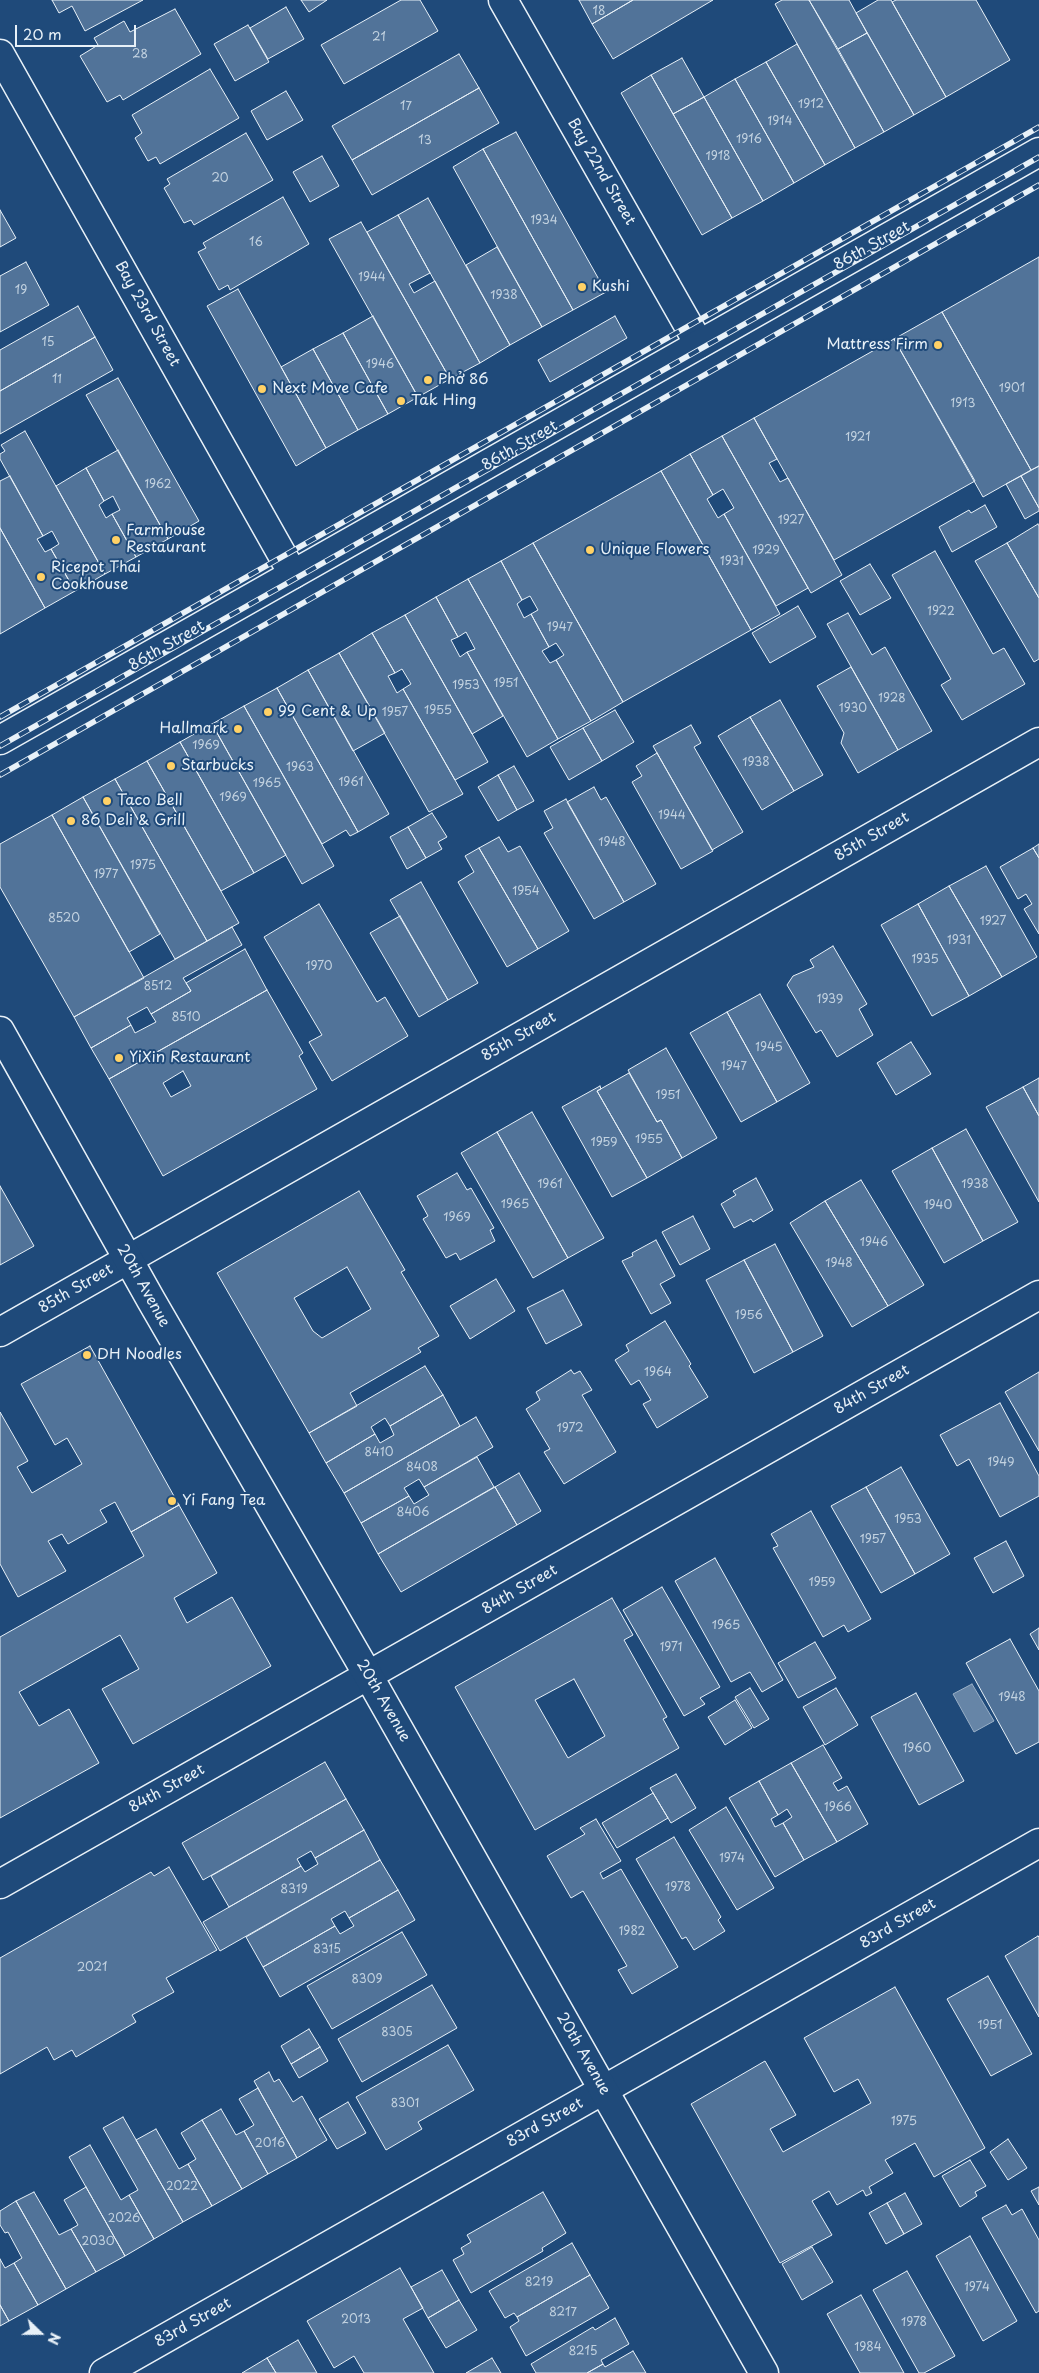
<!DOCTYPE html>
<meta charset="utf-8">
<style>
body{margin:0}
#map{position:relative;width:1039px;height:2373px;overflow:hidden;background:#1f4a7a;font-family:"Playpen Sans",sans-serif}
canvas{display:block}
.north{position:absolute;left:15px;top:2308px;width:50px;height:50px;-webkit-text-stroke:4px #1f4a7a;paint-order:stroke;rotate:112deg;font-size:14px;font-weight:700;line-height:20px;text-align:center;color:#e8f1f8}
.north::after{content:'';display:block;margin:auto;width:18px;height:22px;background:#e8f1f8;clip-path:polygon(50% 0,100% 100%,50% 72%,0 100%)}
.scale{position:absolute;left:15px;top:25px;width:121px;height:22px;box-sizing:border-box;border:2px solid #e8f1f8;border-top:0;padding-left:6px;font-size:15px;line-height:18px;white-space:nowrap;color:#e8f1f8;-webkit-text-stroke:4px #1f4a7a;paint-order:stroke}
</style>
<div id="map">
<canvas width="1039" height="2373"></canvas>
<div class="north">N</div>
<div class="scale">20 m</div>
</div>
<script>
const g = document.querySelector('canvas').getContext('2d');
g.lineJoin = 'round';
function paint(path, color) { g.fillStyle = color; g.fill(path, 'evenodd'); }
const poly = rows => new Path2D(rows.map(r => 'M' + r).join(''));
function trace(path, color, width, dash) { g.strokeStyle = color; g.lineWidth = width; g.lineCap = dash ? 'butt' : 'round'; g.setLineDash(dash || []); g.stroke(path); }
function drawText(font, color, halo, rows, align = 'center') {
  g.font = font + ' "Playpen Sans",sans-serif'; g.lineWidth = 4; g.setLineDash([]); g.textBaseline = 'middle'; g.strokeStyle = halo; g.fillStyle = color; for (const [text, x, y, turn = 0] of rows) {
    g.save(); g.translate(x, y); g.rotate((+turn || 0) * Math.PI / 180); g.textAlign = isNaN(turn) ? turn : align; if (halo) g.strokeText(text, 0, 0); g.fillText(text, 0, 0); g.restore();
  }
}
const water = poly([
 [972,1684,994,1721,974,1732,953,1694,972,1684]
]);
const building = poly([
 [52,0,143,0,85,31,72,6,59,13,52,0],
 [301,0,327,0,309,12,301,0],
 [401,0,420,0,438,31,344,84,321,45,401,0],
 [579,0,633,0,592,24,579,0],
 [633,0,713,0,613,59,592,24,633,0],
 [782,0,809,0,884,132,855,148,775,4,782,0],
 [809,0,849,0,867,33,838,49,809,0],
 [878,0,891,0,946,97,914,115,856,13,878,0],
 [896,0,976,0,1010,60,946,97,892,2,896,0],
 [286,7,304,39,268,59,250,28,286,7],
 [175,9,201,54,123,100,120,95,107,102,80,56,98,45,94,38,124,21,130,32,175,9],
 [248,25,269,62,235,81,214,44,248,25],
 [867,33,914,115,884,132,838,49,867,33],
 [797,44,855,148,825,165,766,62,797,44],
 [459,54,479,88,352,160,332,126,459,54],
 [682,58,704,97,673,114,651,75,682,58],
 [766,62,825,165,794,183,735,79,766,62],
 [210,69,239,118,160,164,156,157,148,161,135,138,142,133,132,115,210,69],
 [651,75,732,218,702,235,621,93,651,75],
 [735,79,794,183,763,201,704,97,735,79],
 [479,88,499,123,372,195,352,160,479,88],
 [286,91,303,120,267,140,251,111,286,91],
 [704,97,763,201,732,218,673,114,704,97],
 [516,132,606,292,573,310,483,149,516,132],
 [246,133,273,180,194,225,191,220,184,223,164,188,170,184,167,179,246,133],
 [483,149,573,310,542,327,453,167,483,149],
 [322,156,339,186,310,202,293,172,322,156],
 [283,197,309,244,230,290,228,285,219,290,198,252,206,248,203,243,283,197],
 [428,198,510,345,480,363,398,215,428,198],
 [0,210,16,238,0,247,0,210],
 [398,215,430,273,409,284,414,293,435,281,480,363,450,379,367,232,398,215],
 [361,222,450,379,418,397,329,239,361,222],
 [497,247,542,327,510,345,466,265,497,247],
 [1039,257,1039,466,1031,470,942,312,1039,257],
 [26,262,49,305,0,332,0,276,26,262],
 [238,289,326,448,296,466,207,306,238,289],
 [78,306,95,337,0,391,0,350,78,306],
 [942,312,1031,470,983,497,894,339,942,312],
 [373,316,418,397,388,414,343,333,373,316],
 [615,316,627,338,550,382,538,360,615,316],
 [343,333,388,414,358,430,313,349,343,333],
 [95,337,113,370,0,434,0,391,95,337],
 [894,339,975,481,834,560,754,418,894,339],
 [313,349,358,430,326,448,281,367,313,349],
 [118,378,199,521,168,539,86,395,118,378],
 [754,418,777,459,769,463,780,482,788,478,842,575,811,593,722,436,754,418],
 [25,431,105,574,75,591,51,549,59,544,52,531,43,536,0,459,0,454,5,451,1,445,25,431],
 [722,436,808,588,776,606,724,514,734,508,723,489,713,495,690,454,722,436],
 [118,450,168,539,136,557,112,514,120,510,113,496,104,501,86,468,118,450],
 [690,454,713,495,707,499,718,518,724,514,780,614,751,630,661,471,690,454],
 [1039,466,1039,508,1021,476,1039,466],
 [86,468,104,501,99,505,106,518,112,514,136,557,105,574,56,486,86,468],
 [661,471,751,630,623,702,533,543,661,471],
 [10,476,43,536,37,539,45,552,51,549,75,591,45,608,0,528,0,481,10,476],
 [1021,476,1039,508,1039,511,1025,519,1006,484,1021,476],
 [985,505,997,527,952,552,939,527,969,510,971,513,985,505],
 [1038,524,1039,526,1039,598,1007,543,1038,524],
 [0,528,45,608,0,634,0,528],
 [533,543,623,702,591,721,556,660,564,655,556,643,549,647,531,614,538,610,530,596,522,600,501,561,533,543],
 [1007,543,1039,598,1039,659,1034,662,975,561,1007,543],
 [935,551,993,654,1004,648,1025,684,962,720,941,685,951,679,892,575,935,551],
 [501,561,522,600,517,604,524,618,531,614,549,647,542,651,550,663,556,660,591,721,558,739,468,579,501,561],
 [870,564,891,598,860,615,840,581,870,564],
 [468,579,558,739,527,757,467,652,475,649,466,632,458,637,436,597,468,579],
 [436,597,458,637,451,640,460,657,467,652,503,716,472,734,405,615,436,597],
 [798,606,816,637,770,663,752,633,798,606],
 [848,613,872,655,885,647,932,731,898,750,827,624,848,613],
 [405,615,488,762,455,780,403,689,411,684,402,669,395,673,372,633,405,615],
 [372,633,395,673,388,676,397,693,403,689,463,794,429,812,339,653,372,633],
 [339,653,385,733,353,751,308,670,339,653],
 [851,667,898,750,858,773,841,743,844,733,817,686,851,667],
 [308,670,389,814,358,832,277,688,308,670],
 [277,688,358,832,350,836,346,830,322,844,244,706,277,688],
 [780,700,823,775,794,791,750,717,780,700],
 [244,706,334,866,302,884,212,724,244,706],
 [615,710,634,742,602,761,583,728,615,710],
 [750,717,794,791,762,810,718,736,750,717],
 [212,724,286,855,254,873,180,742,212,724],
 [691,725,701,743,694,747,743,832,712,850,653,746,691,725],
 [583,728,602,761,569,780,550,747,583,728],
 [180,742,254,873,221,891,147,761,180,742],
 [657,753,713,851,681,869,632,782,642,776,636,766,657,753],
 [147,761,239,923,207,941,115,779,147,761],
 [514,766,534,801,517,810,498,775,514,766],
 [498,775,517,810,498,821,478,787,498,775],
 [115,779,207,941,175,959,83,797,115,779],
 [594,787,601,800,606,797,656,884,624,902,567,802,594,787],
 [83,797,160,934,129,952,52,815,83,797],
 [566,799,624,902,594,919,544,833,553,828,544,811,566,799],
 [432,813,447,837,438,842,442,849,426,858,408,827,432,813],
 [52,815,144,978,74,1017,0,887,0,844,52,815],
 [408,827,426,858,407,869,390,837,408,827],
 [499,837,508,852,520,846,569,931,538,949,479,848,499,837],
 [1039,844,1039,858,1033,848,1039,844],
 [479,848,538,949,507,967,458,882,474,872,465,856,479,848],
 [1033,848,1039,858,1039,934,1024,909,1032,904,1026,894,1018,899,1000,867,1033,848],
 [986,866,1037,957,1002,977,949,886,986,866],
 [421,882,478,983,448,1000,390,900,421,882],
 [949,886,1002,977,969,996,918,904,949,886],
 [319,904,377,1002,385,997,408,1036,332,1081,309,1042,322,1035,264,937,319,904],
 [918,904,969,996,932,1016,881,925,918,904],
 [400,916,448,1000,419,1017,370,933,400,916],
 [232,927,242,945,183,978,191,991,151,1014,147,1007,127,1018,131,1025,91,1048,74,1017,232,927],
 [833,946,867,1004,859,1009,873,1035,837,1057,821,1030,816,1033,787,985,793,976,814,967,810,960,833,946],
 [245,949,267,990,109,1079,91,1048,131,1025,135,1033,156,1022,151,1014,191,991,186,983,245,949],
 [267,990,303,1053,299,1056,317,1089,163,1176,109,1079,267,990],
 [183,1071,191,1086,171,1097,163,1083,183,1071],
 [760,994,810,1083,777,1102,727,1012,760,994],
 [727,1012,777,1102,741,1122,690,1033,727,1012],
 [911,1042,931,1074,896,1095,877,1063,911,1042],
 [666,1048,717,1138,682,1158,661,1120,657,1122,628,1070,666,1048],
 [629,1073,657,1122,661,1120,682,1158,647,1178,597,1091,629,1073],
 [1039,1078,1039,1116,1023,1087,1039,1078],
 [600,1086,601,1089,597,1091,647,1178,612,1197,562,1107,600,1086],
 [1023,1087,1039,1116,1039,1202,986,1107,1023,1087],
 [532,1112,604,1238,568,1258,497,1132,532,1112],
 [966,1129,1018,1222,983,1241,932,1148,966,1129],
 [497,1132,568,1258,533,1278,461,1153,497,1132],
 [932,1148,983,1241,944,1263,892,1171,932,1148],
 [457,1173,467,1190,471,1188,494,1228,490,1230,495,1241,460,1260,456,1253,446,1258,423,1219,428,1216,417,1196,457,1173],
 [756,1178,773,1210,753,1222,751,1219,734,1228,721,1204,736,1195,733,1191,756,1178],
 [861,1180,924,1285,888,1306,825,1201,861,1180],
 [0,1186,34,1246,0,1265,0,1186],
 [359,1191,405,1270,401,1272,439,1336,418,1348,421,1352,350,1393,357,1406,309,1433,217,1273,359,1191],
 [347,1267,371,1309,322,1338,313,1331,294,1298,347,1267],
 [825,1201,888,1306,852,1327,790,1223,825,1201],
 [693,1216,710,1249,680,1265,662,1232,693,1216],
 [656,1240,675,1276,660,1284,671,1303,651,1314,622,1261,633,1256,632,1253,656,1240],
 [775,1244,823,1336,793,1352,744,1260,775,1244],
 [744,1260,793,1352,754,1373,706,1280,744,1260],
 [496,1279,515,1311,470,1339,450,1306,496,1279],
 [563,1290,582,1325,546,1344,527,1308,563,1290],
 [665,1321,691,1364,689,1366,708,1397,657,1428,643,1404,651,1400,639,1380,631,1385,615,1360,629,1351,626,1345,665,1321],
 [90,1346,179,1505,131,1532,115,1502,100,1510,107,1522,68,1544,62,1534,48,1541,66,1571,18,1597,0,1564,0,1412,28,1461,17,1467,32,1493,82,1464,67,1438,55,1445,21,1384,90,1346],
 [425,1366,443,1395,390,1426,385,1418,371,1427,375,1434,326,1463,309,1433,425,1366],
 [571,1370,574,1374,580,1371,592,1390,582,1395,616,1452,564,1484,544,1452,550,1449,526,1409,540,1400,536,1392,571,1370],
 [1039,1372,1039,1451,1005,1392,1039,1372],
 [443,1395,460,1426,344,1493,326,1463,375,1434,380,1443,394,1435,390,1426,443,1395],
 [1000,1403,1039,1476,1039,1496,1000,1517,969,1459,957,1466,940,1435,1000,1403],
 [476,1417,493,1447,424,1487,419,1479,404,1488,409,1496,361,1523,344,1493,476,1417],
 [477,1457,494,1487,378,1554,361,1523,409,1496,414,1504,429,1495,424,1487,477,1457],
 [901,1467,950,1554,915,1574,866,1487,901,1467],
 [519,1473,541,1511,517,1525,495,1487,519,1473],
 [495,1487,517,1525,401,1592,378,1554,495,1487],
 [866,1487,915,1574,881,1593,831,1506,866,1487],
 [179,1505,217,1573,174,1598,187,1623,232,1597,271,1666,133,1744,102,1689,139,1669,120,1635,19,1692,39,1726,69,1709,99,1763,0,1818,0,1637,144,1556,131,1532,179,1505],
 [811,1511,871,1619,848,1632,844,1625,823,1637,773,1548,778,1546,771,1534,811,1511],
 [1006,1541,1024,1576,993,1593,974,1558,1006,1541],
 [715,1558,783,1680,762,1692,750,1672,731,1682,675,1581,715,1558],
 [662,1587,720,1687,700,1698,705,1704,684,1716,623,1610,662,1587],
 [612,1598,633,1635,624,1640,667,1717,663,1719,679,1748,535,1830,455,1687,612,1598],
 [574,1679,605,1736,568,1758,535,1700,574,1679],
 [1039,1628,1039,1650,1030,1634,1039,1628],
 [1010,1639,1039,1691,1039,1742,1016,1754,966,1663,1010,1639],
 [815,1642,836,1678,798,1698,778,1663,815,1642],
 [750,1688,769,1719,754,1728,735,1697,750,1688],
 [836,1688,858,1725,825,1745,803,1707,836,1688],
 [916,1693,964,1781,919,1805,871,1717,916,1693],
 [735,1700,752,1728,725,1745,708,1717,735,1700],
 [823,1745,842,1778,833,1783,838,1791,847,1786,868,1824,837,1842,791,1763,823,1745],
 [325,1762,346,1799,203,1880,182,1843,325,1762],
 [791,1763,837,1842,804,1860,783,1823,792,1817,787,1809,778,1815,759,1781,791,1763],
 [676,1774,696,1808,671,1823,650,1788,676,1774],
 [759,1781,778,1815,771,1819,775,1827,783,1823,804,1860,775,1877,729,1798,759,1781],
 [653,1793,668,1818,617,1848,602,1823,653,1793],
 [346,1799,364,1830,315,1858,311,1851,297,1859,301,1866,229,1907,211,1876,346,1799],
 [726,1807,774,1888,737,1910,689,1830,726,1807],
 [596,1819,621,1861,600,1873,603,1879,621,1869,678,1967,632,1994,618,1970,627,1966,583,1891,571,1898,547,1856,585,1834,580,1828,596,1819],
 [364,1830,380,1860,220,1951,203,1922,301,1866,305,1872,318,1864,315,1858,364,1830],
 [674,1837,721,1917,718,1920,725,1931,694,1950,686,1937,682,1939,636,1859,674,1837],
 [380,1860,398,1890,349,1918,345,1911,331,1919,335,1926,263,1967,246,1937,380,1860],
 [169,1867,217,1950,166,1978,174,1992,132,2015,136,2022,76,2057,72,2050,54,2060,47,2047,0,2074,0,1958,151,1872,154,1876,169,1867],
 [398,1890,415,1920,280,1997,263,1967,335,1926,340,1934,354,1926,349,1918,398,1890],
 [402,1932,427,1975,332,2029,307,1986,402,1932],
 [1038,1936,1039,1937,1039,2017,1005,1956,1038,1936],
 [988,1976,1032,2054,991,2076,947,1999,988,1976],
 [432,1985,457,2028,362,2082,338,2039,432,1985],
 [895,1987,985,2148,934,2177,915,2143,885,2160,893,2173,869,2187,872,2193,866,2196,863,2190,837,2205,829,2191,812,2201,832,2235,780,2263,691,2104,765,2061,796,2115,770,2129,783,2152,871,2103,858,2079,834,2092,804,2038,895,1987],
 [309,2029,320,2047,291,2064,281,2046,309,2029],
 [448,2045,474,2090,418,2122,422,2129,386,2150,356,2097,448,2045],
 [320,2047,328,2061,299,2078,291,2064,320,2047],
 [269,2072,274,2082,279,2079,293,2102,302,2096,327,2140,297,2158,254,2081,269,2072],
 [258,2088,297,2158,268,2174,244,2131,254,2125,239,2099,258,2088],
 [348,2102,366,2133,337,2149,319,2119,348,2102],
 [221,2109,236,2135,244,2131,268,2174,242,2189,202,2120,221,2109],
 [123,2117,183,2222,154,2239,129,2195,138,2190,103,2128,123,2117],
 [202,2120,242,2189,212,2206,188,2164,196,2159,181,2133,202,2120],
 [156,2129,179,2169,188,2164,212,2206,183,2222,136,2140,156,2129],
 [1008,2139,1027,2168,1008,2180,990,2152,1008,2139],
 [90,2145,121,2200,129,2195,154,2239,125,2256,69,2157,90,2145],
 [970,2160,986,2186,975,2192,977,2196,960,2207,942,2176,970,2160],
 [86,2187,125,2256,96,2272,71,2229,78,2225,64,2200,86,2187],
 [1039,2187,1039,2205,1031,2191,1039,2187],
 [34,2192,59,2235,71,2229,96,2272,66,2289,16,2201,34,2192],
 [543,2192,566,2233,542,2248,543,2251,471,2293,453,2260,464,2254,461,2248,471,2242,467,2235,543,2192],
 [905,2193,922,2224,904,2234,887,2203,905,2193],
 [16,2201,66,2289,38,2305,14,2263,22,2258,8,2232,5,2233,0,2225,0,2211,16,2201],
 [887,2203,904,2234,886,2244,869,2213,887,2203],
 [1006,2205,1012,2215,1022,2209,1039,2240,1039,2311,1036,2313,982,2218,1006,2205],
 [970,2236,1017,2321,983,2341,936,2256,970,2236],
 [572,2243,590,2275,517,2317,514,2313,505,2318,489,2291,572,2243],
 [812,2247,833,2282,802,2300,782,2264,812,2247],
 [0,2259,5,2268,14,2263,38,2305,9,2321,0,2305,0,2259],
 [400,2268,423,2308,403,2319,434,2373,364,2373,354,2356,334,2368,307,2321,400,2268],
 [442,2270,459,2300,428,2318,411,2287,442,2270],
 [907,2271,955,2356,924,2373,919,2373,873,2290,907,2271],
 [590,2275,609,2308,526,2356,510,2327,519,2321,517,2317,590,2275],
 [861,2295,904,2373,860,2373,832,2323,827,2314,861,2295],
 [459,2300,477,2330,446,2348,428,2318,459,2300],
 [0,2305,9,2321,0,2326,0,2305],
 [615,2318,629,2344,601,2360,603,2364,587,2373,536,2373,531,2364,593,2327,595,2330,615,2318],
 [298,2340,317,2373,276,2373,267,2358,298,2340],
 [633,2351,646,2373,587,2373,603,2364,605,2367,633,2351],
 [267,2358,276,2373,242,2373,267,2358],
 [492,2358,501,2373,466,2373,492,2358]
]);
const street = poly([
 [503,0,699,344],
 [0,54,293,574],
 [0,1332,1039,742],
 [0,1884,1039,1295],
 [104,2373,1039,1843]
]);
const secondary = poly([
 [0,740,1039,152],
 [0,1031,151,1300,368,1675,764,2373]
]);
const rail = poly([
 [0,717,1039,127],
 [0,746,1039,157],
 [0,775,1039,185]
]);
const markers = [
 [582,287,5,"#ffd166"],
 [938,345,5,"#ffd166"],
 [428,380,5,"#ffd166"],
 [262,389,5,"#ffd166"],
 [401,401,5,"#ffd166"],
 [116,540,5,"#ffd166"],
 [590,550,5,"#ffd166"],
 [41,577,5,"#ffd166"],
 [268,712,5,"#ffd166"],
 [238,729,5,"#ffd166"],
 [171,766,5,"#ffd166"],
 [107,801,5,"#ffd166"],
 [71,821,5,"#ffd166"],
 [119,1058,5,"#ffd166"],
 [87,1355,5,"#ffd166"],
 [172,1501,5,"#ffd166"]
];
const numberNames = [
 ["18",599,12],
 ["21",379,38],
 ["28",140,55],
 ["1912",811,105],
 ["17",406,107],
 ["1914",780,122],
 ["1916",749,140],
 ["13",425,141],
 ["1918",718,157],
 ["20",220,179],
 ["1934",544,221],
 ["16",256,243],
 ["1944",372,278],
 ["19",21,291],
 ["1938",504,296],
 ["15",48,343],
 ["1946",380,365],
 ["11",57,380],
 ["1901",1012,389],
 ["1913",963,404],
 ["1921",858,438],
 ["1962",158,485],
 ["1927",791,521],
 ["1929",766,551],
 ["1931",732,562],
 ["1922",941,612],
 ["1947",560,628],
 ["1951",506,684],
 ["1953",466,686],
 ["1928",892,699],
 ["1930",853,709],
 ["1955",438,711],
 ["1957",395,713],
 ["1969",206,746],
 ["1938",756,763],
 ["1963",300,768],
 ["1961",351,783],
 ["1965",267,784],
 ["1969",233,798],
 ["1944",672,816],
 ["1948",612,843],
 ["1975",143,866],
 ["1977",106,875],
 ["1954",526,892],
 ["8520",64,919],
 ["1927",993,922],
 ["1931",959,941],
 ["1935",925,960],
 ["1970",319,967],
 ["8512",158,987],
 ["1939",830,1000],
 ["8510",186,1018],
 ["1945",769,1048],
 ["1947",734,1067],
 ["1951",668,1096],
 ["1955",649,1140],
 ["1959",604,1143],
 ["1961",550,1185],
 ["1938",975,1185],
 ["1965",515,1205],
 ["1940",938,1206],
 ["1969",457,1218],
 ["1946",874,1243],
 ["1948",839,1264],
 ["1956",749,1316],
 ["1964",658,1373],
 ["1972",570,1429],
 ["8410",379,1453],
 ["1949",1001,1463],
 ["8408",422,1468],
 ["8406",413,1513],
 ["1953",908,1520],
 ["1957",873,1540],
 ["1959",822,1583],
 ["1965",726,1626],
 ["1971",671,1648],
 ["1948",1012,1698],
 ["1960",917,1749],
 ["1966",838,1808],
 ["1974",732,1859],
 ["1978",678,1888],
 ["8319",294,1890],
 ["1982",632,1932],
 ["8315",327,1950],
 ["2021",92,1968],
 ["8309",367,1980],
 ["1951",990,2026],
 ["8305",397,2033],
 ["8301",405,2104],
 ["1975",904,2122],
 ["2016",270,2144],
 ["2022",182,2187],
 ["2026",124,2219],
 ["2030",98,2242],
 ["8219",539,2283],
 ["1974",977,2288],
 ["8217",563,2313],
 ["2013",356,2320],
 ["1978",914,2323],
 ["1984",868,2348],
 ["8215",583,2352]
];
const streetNames = [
 ["Bay 22nd Street",601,172,60],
 ["86th Street",872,246,-29],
 ["Bay 23rd Street",147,314,61],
 ["86th Street",520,446,-30],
 ["86th Street",167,646,-30],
 ["85th Street",872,837,-30],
 ["85th Street",519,1037,-30],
 ["20th Avenue",143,1286,61],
 ["85th Street",76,1289,-30],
 ["84th Street",872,1390,-30],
 ["84th Street",520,1590,-30],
 ["20th Avenue",383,1701,60],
 ["84th Street",167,1789,-29],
 ["83rd Street",898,1924,-30],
 ["20th Avenue",583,2054,60],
 ["83rd Street",545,2123,-29],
 ["83rd Street",193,2323,-29]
];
const poiNames = [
 ["Kushi",592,287],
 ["Mattress Firm",928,345,"right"],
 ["Phở 86",438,380],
 ["Next Move Cafe",272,389],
 ["Tak Hing",411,401],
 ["Farmhouse",126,531],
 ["Restaurant",126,548],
 ["Unique Flowers",600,550],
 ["Ricepot Thai",51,568],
 ["Cookhouse",51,585],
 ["99 Cent & Up",278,712],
 ["Hallmark",228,729,"right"],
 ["Starbucks",181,766],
 ["Taco Bell",117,801],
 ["86 Deli & Grill",81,821],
 ["YiXin Restaurant",129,1058],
 ["DH Noodles",97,1355],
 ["Yi Fang Tea",182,1501]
];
paint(water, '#6685a7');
trace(water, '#9ab0c7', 1);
paint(building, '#517399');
trace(building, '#e8f1f8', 1);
trace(street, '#e8f1f8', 31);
trace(secondary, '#e8f1f8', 31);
trace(street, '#1f4a7a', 28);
trace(secondary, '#1f4a7a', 28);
trace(rail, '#e8f1f8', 5.5);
trace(rail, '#1f4a7a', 4, [11]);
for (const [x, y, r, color] of markers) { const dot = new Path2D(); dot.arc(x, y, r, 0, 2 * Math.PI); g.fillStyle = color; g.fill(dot); trace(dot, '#1f4a7a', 2); }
drawText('12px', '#c2d2e0', null, numberNames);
drawText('15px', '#e8f1f8', '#1f4a7a', streetNames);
drawText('15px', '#e8f1f8', '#1f4a7a', poiNames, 'left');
</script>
